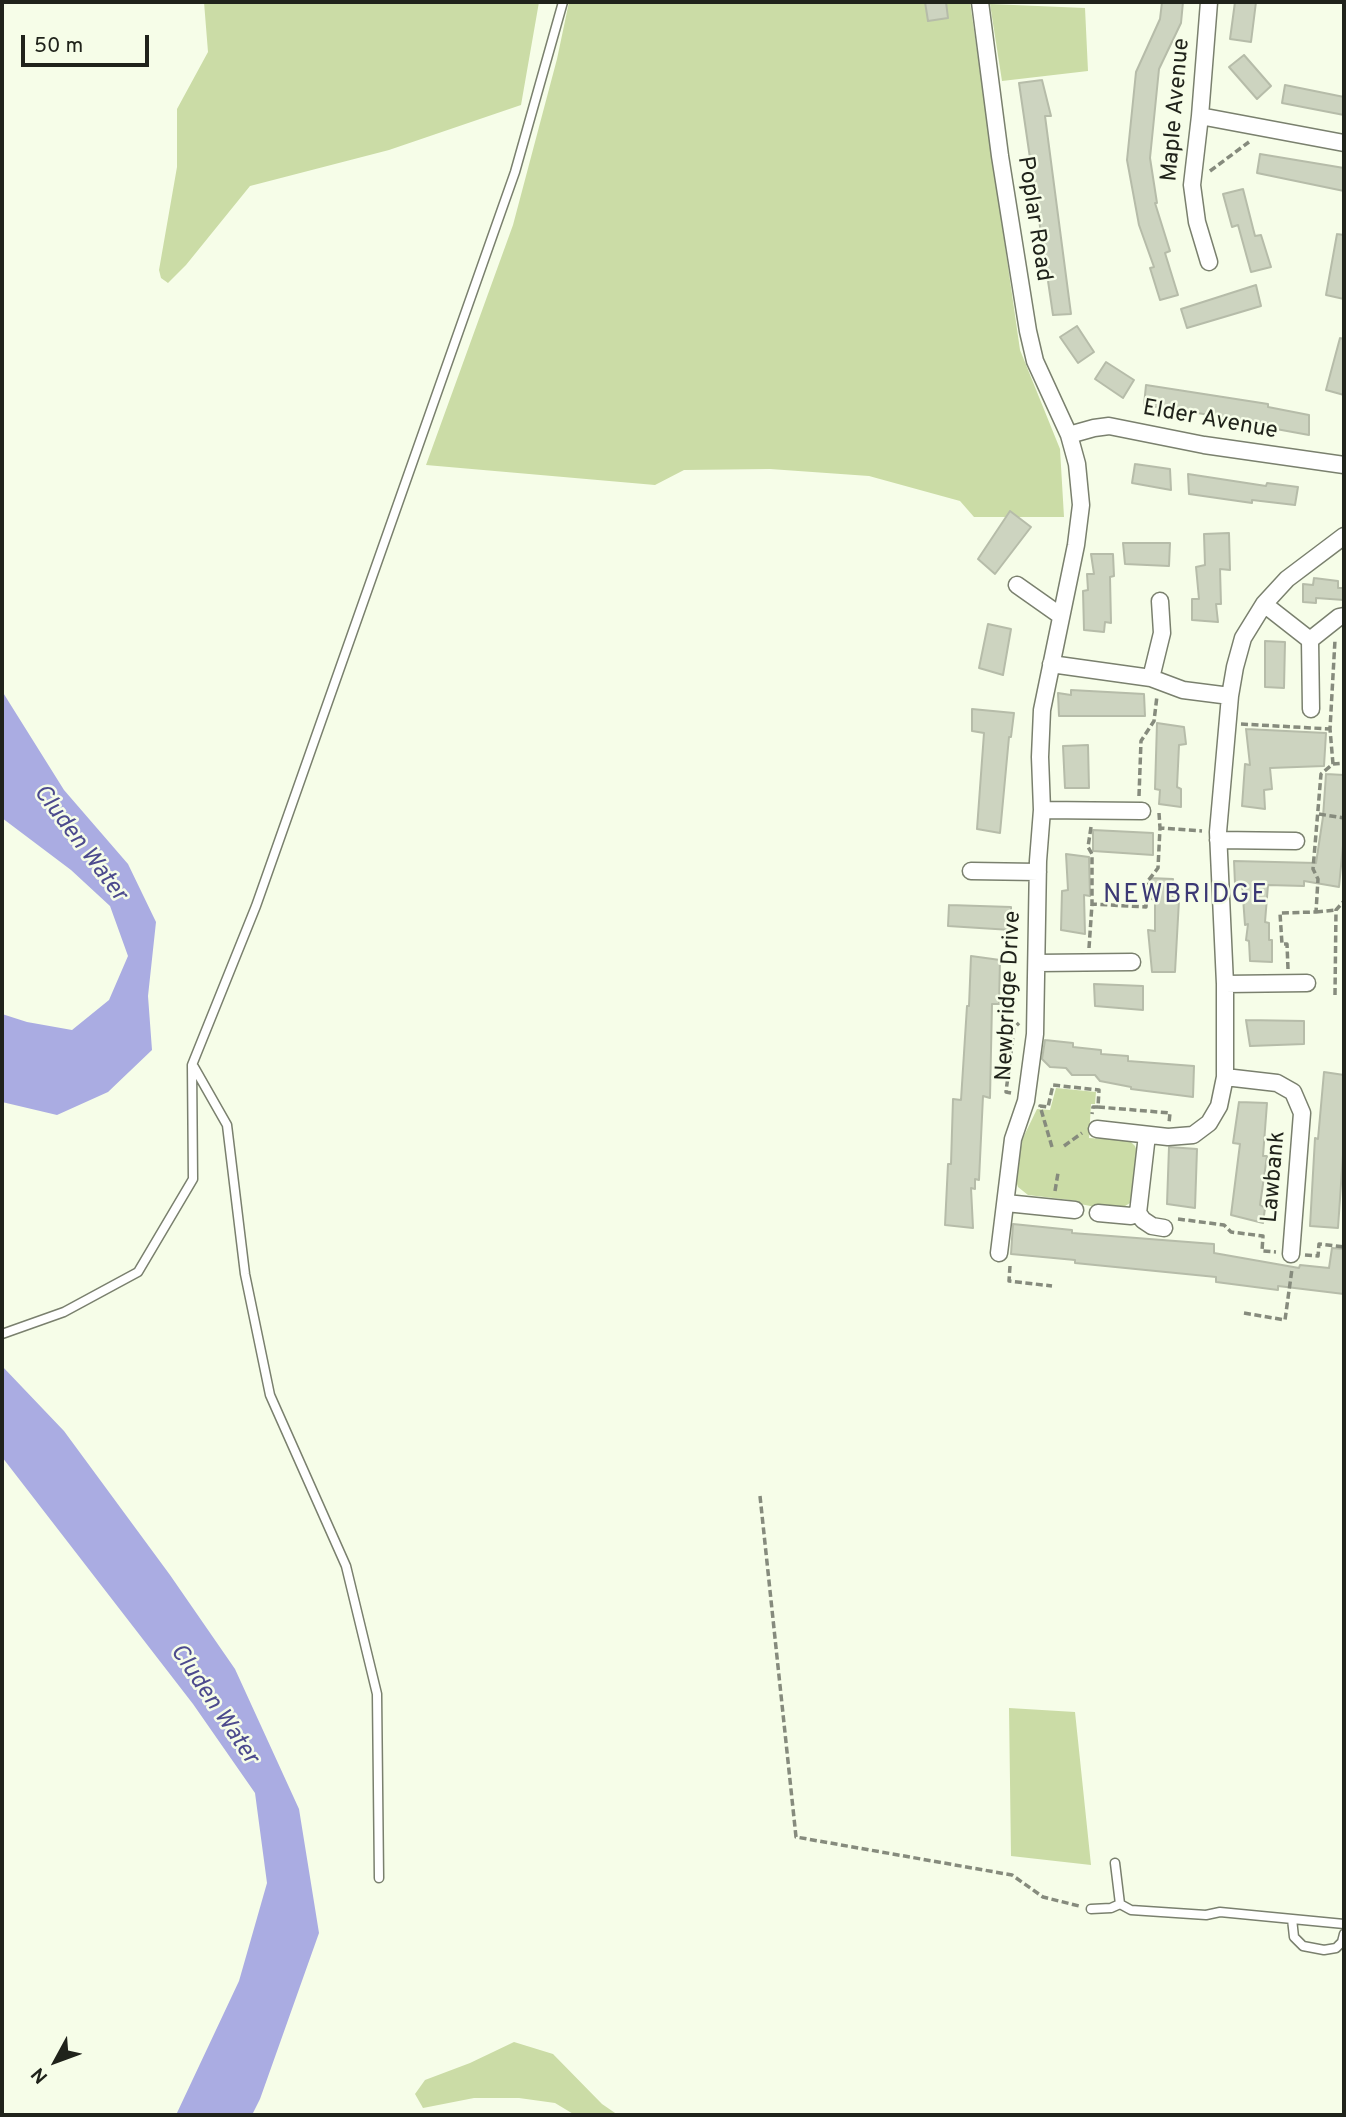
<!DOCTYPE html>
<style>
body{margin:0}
#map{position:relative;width:1346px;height:2117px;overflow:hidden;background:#f6fde8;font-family:Overpass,sans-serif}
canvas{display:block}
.frame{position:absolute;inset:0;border:4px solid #20231b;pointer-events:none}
.north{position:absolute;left:21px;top:2026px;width:70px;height:70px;-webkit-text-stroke:5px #f6fde8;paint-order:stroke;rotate:229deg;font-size:19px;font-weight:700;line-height:28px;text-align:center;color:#20231b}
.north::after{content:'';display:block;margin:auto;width:24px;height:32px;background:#20231b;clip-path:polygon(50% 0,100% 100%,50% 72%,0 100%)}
.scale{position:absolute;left:21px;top:35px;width:128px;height:32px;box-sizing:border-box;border:4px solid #20231b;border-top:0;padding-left:9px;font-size:21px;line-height:24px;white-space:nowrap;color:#20231b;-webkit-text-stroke:5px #f6fde8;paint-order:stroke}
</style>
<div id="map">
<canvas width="1346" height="2117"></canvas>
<div class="frame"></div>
<div class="north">N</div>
<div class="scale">50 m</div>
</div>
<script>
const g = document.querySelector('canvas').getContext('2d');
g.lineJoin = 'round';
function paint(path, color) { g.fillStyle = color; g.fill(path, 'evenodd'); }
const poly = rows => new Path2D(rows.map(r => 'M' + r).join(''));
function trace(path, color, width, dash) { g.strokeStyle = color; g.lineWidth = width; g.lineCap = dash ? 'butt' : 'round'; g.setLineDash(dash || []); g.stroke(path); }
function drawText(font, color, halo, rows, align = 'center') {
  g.font = font + ' Overpass,sans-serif'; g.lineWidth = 5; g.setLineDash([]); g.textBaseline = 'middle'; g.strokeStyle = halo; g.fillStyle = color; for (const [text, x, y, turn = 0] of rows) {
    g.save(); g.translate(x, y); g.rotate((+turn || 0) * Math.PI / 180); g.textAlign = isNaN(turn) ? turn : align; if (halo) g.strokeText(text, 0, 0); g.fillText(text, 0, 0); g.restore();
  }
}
const green = poly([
 [204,2,539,2,521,105,389,150,250,186,186,265,168,283,161,278,159,270,177,167,177,109,208,52],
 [569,2,970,2,1020,350,1060,449,1064,517,974,517,960,501,869,476,770,469,684,470,655,485,426,465,513,225,557,59],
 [990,4,1085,8,1088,71,1002,81],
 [1056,1088,1096,1092,1095,1104,1091,1104,1089,1138,1124,1140,1130,1141,1135,1146,1138,1154,1135,1196,1130,1203,1117,1211,1080,1204,1078,1201,1028,1195,1018,1187,1016,1181,1017,1172,1022,1140,1037,1109,1050,1110],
 [1009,1708,1075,1712,1091,1865,1011,1856],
 [514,2042,553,2054,602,2104,618,2115,575,2115,555,2103,519,2098,474,2098,423,2108,415,2094,425,2080,470,2063]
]);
const water = poly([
 [2,691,64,790,128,864,156,922,148,996,152,1050,108,1092,57,1115,2,1102,2,1014,27,1022,72,1030,109,1000,128,956,110,906,71,870,2,818],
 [2,1366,64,1431,170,1575,235,1669,299,1809,319,1933,260,2099,252,2115,176,2115,239,1981,267,1883,255,1793,193,1704,2,1457]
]);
const building = poly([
 [925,2,946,2,948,18,928,21,925,2],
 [1162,2,1183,2,1181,23,1159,69,1150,158,1157,203,1155,203,1170,251,1165,253,1178,295,1160,300,1150,268,1154,267,1139,225,1127,160,1136,72,1160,19,1162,2],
 [1235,2,1256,2,1251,42,1230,39,1235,2],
 [1244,55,1271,86,1257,99,1229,67,1244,55],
 [1042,80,1051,116,1045,116,1071,314,1053,315,1019,83,1042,80],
 [1285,85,1344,97,1344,115,1282,103,1285,85],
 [1260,154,1344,168,1344,191,1257,173,1260,154],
 [1243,189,1255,236,1261,235,1271,267,1251,272,1238,225,1232,227,1223,194,1243,189],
 [1337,234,1344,235,1344,299,1326,295,1337,234],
 [1256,285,1261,306,1187,328,1181,309,1256,285],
 [1077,326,1094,352,1078,363,1060,337,1077,326],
 [1340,338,1344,339,1344,395,1326,390,1340,338],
 [1106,362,1134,380,1123,398,1095,379,1106,362],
 [1146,385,1268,404,1268,407,1309,415,1309,435,1276,429,1276,425,1144,405,1146,385],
 [1135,464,1170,469,1171,490,1132,483,1135,464],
 [1188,474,1266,486,1267,483,1298,487,1295,505,1252,500,1252,503,1189,494,1188,474],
 [1010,511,1031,527,995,574,978,559,1010,511],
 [1229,533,1230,570,1220,569,1221,604,1216,604,1218,622,1192,620,1192,599,1199,599,1196,567,1205,565,1204,534,1229,533],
 [1123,543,1170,543,1169,566,1125,564,1123,543],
 [1091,554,1113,554,1114,576,1110,577,1111,623,1105,622,1104,632,1084,630,1083,591,1088,590,1087,574,1094,574,1091,554],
 [1314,578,1338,581,1338,588,1344,588,1344,600,1316,598,1316,603,1303,602,1303,584,1313,585,1314,578],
 [988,624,1011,629,1003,675,979,668,988,624],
 [1265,641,1285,642,1284,688,1265,687,1265,641],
 [1071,690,1144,694,1145,716,1059,716,1058,693,1071,695,1071,690],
 [972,709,1014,713,1011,737,1009,737,1000,833,977,829,984,733,972,731,972,709],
 [1157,723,1184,727,1186,744,1179,745,1177,787,1181,789,1181,807,1159,804,1160,790,1155,789,1157,723],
 [1246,729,1326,733,1324,766,1270,768,1272,789,1264,790,1265,809,1242,806,1245,764,1250,765,1246,729],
 [1088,745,1089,788,1065,788,1063,746,1088,745],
 [1326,774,1344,775,1344,835,1339,887,1304,881,1304,886,1268,885,1265,922,1269,923,1269,940,1272,940,1272,962,1250,961,1249,941,1246,940,1248,924,1245,925,1242,884,1235,884,1234,861,1316,863,1323,817,1326,774],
 [1093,830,1153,833,1153,855,1093,851,1093,830],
 [1066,854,1089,857,1090,896,1084,895,1085,934,1061,930,1062,891,1068,890,1066,854],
 [1150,878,1173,879,1172,897,1179,900,1175,972,1152,972,1148,930,1155,931,1155,900,1148,898,1150,878],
 [949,905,1011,907,1011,930,948,926,949,905],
 [971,956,1000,960,999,1004,992,1004,990,1098,983,1096,979,1180,975,1179,975,1189,971,1188,973,1228,945,1225,948,1164,951,1164,953,1099,961,1100,967,1006,969,1006,971,956],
 [1094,984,1143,986,1143,1010,1095,1006,1094,984],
 [1246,1020,1304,1021,1304,1044,1250,1046,1246,1020],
 [1045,1040,1073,1043,1073,1047,1101,1050,1101,1054,1128,1056,1128,1061,1194,1066,1193,1097,1131,1089,1131,1087,1100,1081,1095,1075,1072,1075,1066,1068,1050,1067,1042,1059,1045,1040],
 [1324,1072,1344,1075,1344,1140,1338,1228,1310,1226,1315,1138,1318,1139,1324,1072],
 [1239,1102,1267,1103,1263,1156,1267,1156,1260,1205,1265,1208,1263,1223,1231,1215,1240,1144,1233,1143,1239,1102],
 [1169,1147,1197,1149,1195,1208,1167,1204,1169,1147],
 [1013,1224,1072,1230,1072,1233,1214,1244,1214,1253,1299,1268,1300,1265,1329,1268,1332,1248,1344,1249,1344,1294,1278,1286,1278,1290,1216,1282,1216,1277,1075,1263,1075,1260,1011,1254,1013,1224]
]);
const path = poly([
 [1210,171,1249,142],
 [1241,724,1330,729],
 [1333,764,1330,729,1335,640],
 [1139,796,1141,741,1154,721,1157,696],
 [1159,813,1160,828],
 [1319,814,1344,818],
 [1091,827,1088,847,1092,854,1092,904],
 [1316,912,1336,910],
 [1089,948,1092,904,1146,907,1147,882,1158,868,1160,828,1202,831],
 [1288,969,1287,944,1282,944,1280,913,1316,912,1318,879,1313,869,1321,774,1333,764,1344,763],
 [1335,995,1336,910,1344,901],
 [1011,1093,1006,1092,1014,1028,1019,1023],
 [1098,1107,1170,1113,1169,1123],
 [1064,1146,1082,1133],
 [1052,1147,1040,1106,1048,1107,1053,1085,1099,1090,1098,1107,1093,1107,1092,1114],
 [1055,1191,1058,1173],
 [1178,1219,1224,1225,1231,1232,1263,1236,1262,1251,1276,1252],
 [1305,1255,1318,1256,1319,1244,1344,1247],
 [1010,1266,1009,1281,1052,1286],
 [1244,1313,1285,1320,1292,1269],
 [760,1496,796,1837,1012,1875,1043,1897,1079,1906]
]);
const service = poly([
 [194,1067,227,1125,245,1274,270,1395,346,1566,377,1694,379,1878],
 [2,1334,64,1312,138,1272,193,1179,192,1065,256,906,515,172,563,2],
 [1115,1863,1120,1904,1131,1910,1206,1915,1220,1912,1344,1924],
 [1091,1909,1111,1908,1120,1904],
 [1292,1919,1294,1937,1303,1946,1324,1950,1336,1948,1342,1942,1344,1934]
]);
const minor = poly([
 [980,2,1000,156,1028,331,1035,361,1069,435,1077,464,1081,505,1076,545,1042,710,1040,757,1042,810,1038,861,1035,1034,1026,1101,1013,1139,999,1253],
 [1209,2,1200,116,1192,185,1197,222,1209,262],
 [1200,116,1344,143],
 [1069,435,1094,428,1109,426,1204,445,1344,465],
 [1017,585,1061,616],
 [1264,604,1310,640],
 [1051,664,1151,678,1183,690,1230,696],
 [1151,678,1162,633,1160,601],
 [1311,709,1310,640,1339,617,1344,616],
 [1042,810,1142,811],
 [1218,840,1296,841],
 [971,871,1038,872],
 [1037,963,1132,962],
 [1225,984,1307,983],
 [1225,1077,1277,1083,1293,1092,1302,1113,1291,1254],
 [1097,1129,1168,1137,1193,1135,1209,1123,1219,1106,1225,1077,1225,984,1218,832,1230,696,1235,667,1243,638,1264,604,1287,579,1344,536],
 [1006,1203,1075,1210],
 [1098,1213,1131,1216,1138,1213,1143,1220,1152,1226,1164,1228],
 [1138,1213,1147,1135]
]);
const streetNames = [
 ["Maple Avenue",1177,110,-85],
 ["Poplar Road",1033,219,81],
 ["Elder Avenue",1210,421,10],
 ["Newbridge Drive",1010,996,-87],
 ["Lawbank",1275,1177,-85]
];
const waterNames = [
 ["Cluden Water",79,844,53],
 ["Cluden Water",213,1705,56]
];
const quarterNames = [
 ["NEWBRIDGE",1186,897]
];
paint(green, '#cbdca6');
paint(water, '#aaace2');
paint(building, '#cdd4c0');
trace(building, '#b6bca9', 2);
trace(service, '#7a806e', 11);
trace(minor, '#7a806e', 19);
trace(path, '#868b7d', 3.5, [7, 3.5]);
trace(service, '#fff', 8);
trace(minor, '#fff', 16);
drawText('23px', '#20231b', '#f6fde8', streetNames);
drawText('italic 24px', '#4c4a8d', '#f6fde8', waterNames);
g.letterSpacing = '2px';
drawText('26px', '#3b3874', '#f6fde8', quarterNames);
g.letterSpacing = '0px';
</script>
